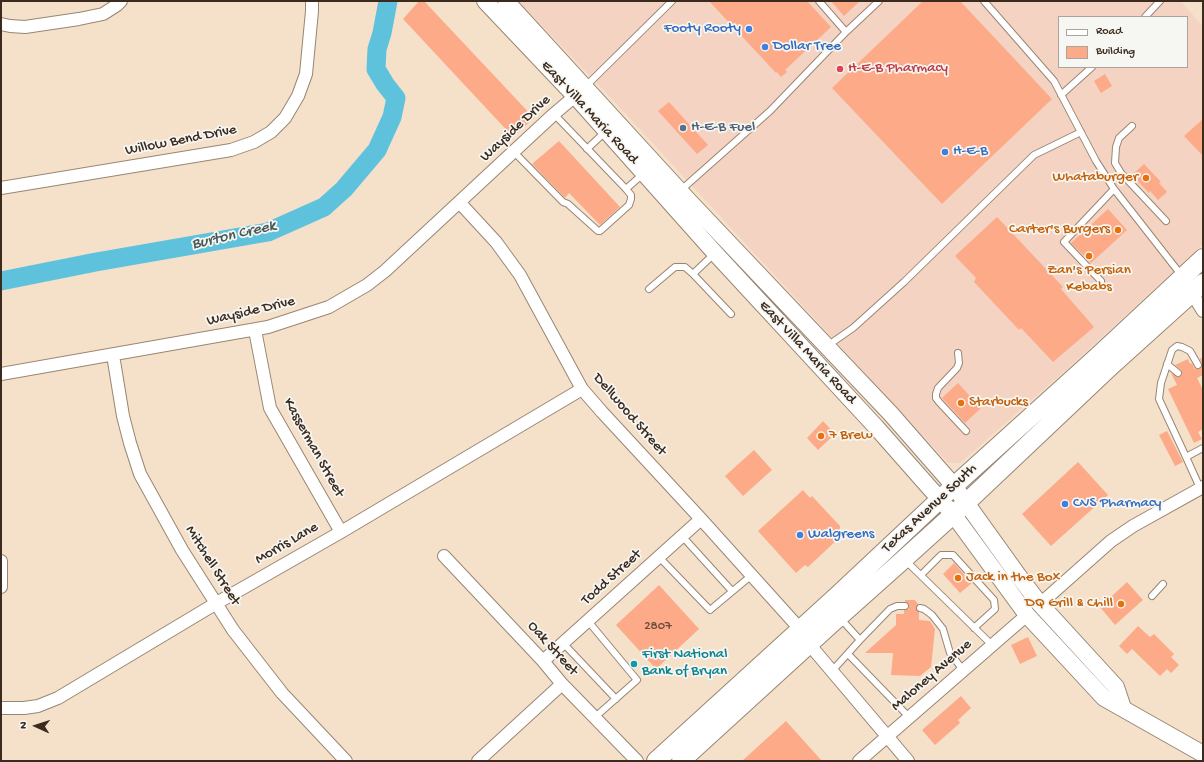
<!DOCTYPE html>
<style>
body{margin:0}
#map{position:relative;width:1204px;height:762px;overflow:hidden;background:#f5e1ca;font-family:"Gochi Hand",sans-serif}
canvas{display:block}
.frame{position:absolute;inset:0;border:2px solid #3b2a1e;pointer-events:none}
.legend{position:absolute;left:1058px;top:16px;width:130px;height:52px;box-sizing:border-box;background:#f6f6f2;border:1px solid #aba49d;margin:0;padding:5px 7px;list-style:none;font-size:12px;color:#3b2a1e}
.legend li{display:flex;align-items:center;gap:8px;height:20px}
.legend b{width:20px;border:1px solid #aba49d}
.north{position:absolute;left:16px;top:706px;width:40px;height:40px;-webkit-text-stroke:3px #f6f6f2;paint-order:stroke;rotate:273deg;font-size:11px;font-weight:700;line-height:16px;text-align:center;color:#3b2a1e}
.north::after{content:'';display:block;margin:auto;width:14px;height:18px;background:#3b2a1e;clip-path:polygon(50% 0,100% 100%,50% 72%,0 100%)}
</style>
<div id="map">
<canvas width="1204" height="762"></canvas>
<div class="frame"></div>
<ul class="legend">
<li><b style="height:5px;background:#fff"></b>Road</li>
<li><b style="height:11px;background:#fdaa88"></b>Building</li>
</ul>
<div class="north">N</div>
</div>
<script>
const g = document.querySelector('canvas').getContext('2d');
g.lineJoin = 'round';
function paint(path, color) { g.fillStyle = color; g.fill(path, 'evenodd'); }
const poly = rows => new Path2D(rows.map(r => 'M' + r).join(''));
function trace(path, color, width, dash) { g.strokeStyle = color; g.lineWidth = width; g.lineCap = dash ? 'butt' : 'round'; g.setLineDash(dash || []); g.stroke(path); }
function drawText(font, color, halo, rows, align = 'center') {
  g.font = font + ' "Gochi Hand",sans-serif'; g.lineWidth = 3.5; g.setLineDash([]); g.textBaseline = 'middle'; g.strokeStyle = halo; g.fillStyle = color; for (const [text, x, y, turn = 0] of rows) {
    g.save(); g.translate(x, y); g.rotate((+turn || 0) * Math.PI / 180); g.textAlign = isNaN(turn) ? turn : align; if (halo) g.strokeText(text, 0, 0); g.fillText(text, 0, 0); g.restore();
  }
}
const built = poly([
 [518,1,1181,1,1203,27,1203,244,1066,370,960,463,948,463,610,97],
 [1059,17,1187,17,1187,67,1059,67]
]);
const river = poly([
 [1,281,96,262,268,232,324,207,344,189,377,150,392,117,396,98,385,84,376,69,377,49,382,33,388,1]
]);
const building = poly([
 [419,1,424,1,534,118,513,137,403,19],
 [709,1,807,1,831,27,785,70,787,72,781,77,777,72,776,73],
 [831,1,860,1,844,16],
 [923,1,960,1,1052,99,942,204,832,88],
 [1105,74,1112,86,1101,93,1094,81],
 [669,102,708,145,697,154,658,111],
 [1203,119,1203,156,1184,136],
 [559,141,620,207,600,225,569,193,565,198,532,164],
 [1144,164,1161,182,1159,183,1167,192,1158,200,1150,191,1149,193,1132,175],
 [1108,209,1127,230,1091,263,1071,243],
 [997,217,1063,287,1061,289,1094,327,1053,362,1021,328,1019,330,974,282,976,278,955,256],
 [1203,357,1203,375,1197,378,1203,390,1203,429,1198,432,1202,439,1194,443,1168,389,1177,385,1171,373,1178,377,1182,374,1181,370,1175,365,1188,359,1190,364,1192,363,1195,369,1200,369,1202,365,1200,359],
 [958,383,981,408,965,423,942,398],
 [823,421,835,434,818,450,807,438],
 [1167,431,1183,462,1175,466,1159,435],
 [754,450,772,470,743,496,725,476],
 [1078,462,1108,495,1051,546,1022,514],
 [803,490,810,498,812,496,840,526,839,538,808,567,805,565,796,573,758,531],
 [954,563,972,583,960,593,943,574],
 [1127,582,1143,600,1115,625,1100,607],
 [659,585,699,629,656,669,616,625],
 [905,600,915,600,918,604,916,609,919,612,919,620,930,621,935,629,931,667,920,676,891,675,893,653,865,653,896,625,896,614,904,614,904,610,909,609,909,604,905,602],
 [1138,626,1150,637,1154,634,1174,654,1171,657,1179,665,1171,673,1167,669,1160,676,1132,649,1127,654,1119,646],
 [1028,637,1037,656,1020,664,1011,645],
 [961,696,971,708,958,720,960,723,935,745,922,730],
 [786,721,822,761,742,761]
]);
const lane = poly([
 [819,1,846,32],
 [984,1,1054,81,1096,161,1114,189,1182,276],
 [1145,17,1160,1],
 [585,87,672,1],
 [1061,95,1092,67],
 [554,114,626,189,643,174],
 [1132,126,1119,138,1116,147,1115,163,1121,173,1166,221],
 [587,149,605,132],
 [514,152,563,202,568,204,598,231,600,231,629,205,631,199,631,195,626,189],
 [681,190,770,111,846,32,879,1],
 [693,274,715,253],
 [1101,281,1064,242,1114,189],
 [649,289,675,267,685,267,693,274,731,314],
 [827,346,853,328,904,282,1034,155,1081,132],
 [958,353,959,363,957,368,938,388,936,394,936,398,939,402,966,431],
 [1167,364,1178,373],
 [1186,457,1159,399,1161,383,1172,350,1177,346,1182,347,1190,351,1198,365],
 [1200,488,1186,457,1203,448],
 [682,536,732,591],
 [659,557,710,610,752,575],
 [906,561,992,645],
 [921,575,941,555,953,555,994,600,995,609,974,628],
 [1152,596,1163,584],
 [920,608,924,609,932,615,943,629,950,653,963,670],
 [588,621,637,680,594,718],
 [860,640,890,609,897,606,905,606],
 [563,643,616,699],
 [848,654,909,717],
 [832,671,860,640,840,618]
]);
const street = poly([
 [1,24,10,26,25,27,79,19,103,14,117,5,121,1],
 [1,188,231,150,254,142,271,132,285,118,298,96,306,74,312,11,312,1],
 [460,203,496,242,520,275,582,389,602,412,701,519,800,629],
 [1188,287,1203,311],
 [255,330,270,408,341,532],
 [113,355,123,416,130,443,140,474,182,550,233,630,282,693,346,761],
 [1,374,268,327,329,307,367,285,385,271,554,114,581,91],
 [444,556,543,661,562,684,637,761],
 [1,561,1,587],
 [1040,604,1111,541,1133,526,1203,487],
 [809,644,908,761],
 [543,661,701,519],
 [1,708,24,708,38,706,58,698,215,604,341,532,582,389],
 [478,761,562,684],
 [859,761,1027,615]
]);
const secondary = poly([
 [485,1,576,97,715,253,876,427,928,486,953,514,1027,615,1104,698,1203,754],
 [506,1,689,201,891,414,954,486,1020,578,1040,604,1116,687,1123,708]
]);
const primary = poly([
 [656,761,838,595,954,486,1098,356,1203,258],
 [681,761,831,624,904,559,967,502,1112,365,1203,283]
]);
const markers = [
 [749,29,4,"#3f7fe0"],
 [765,47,4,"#3f7fe0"],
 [840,69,4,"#e0444e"],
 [683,128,4,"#5c6f8a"],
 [945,152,4,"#3f7fe0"],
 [1146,178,4,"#e8710a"],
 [1118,230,4,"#e8710a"],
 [1089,256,4,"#e8710a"],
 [961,403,4,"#e8710a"],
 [821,436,4,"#e8710a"],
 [1065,504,4,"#3f7fe0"],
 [800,535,4,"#3f7fe0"],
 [958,578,4,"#e8710a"],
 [1121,604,4,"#e8710a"],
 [634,664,4,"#0f9aa8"]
];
const numberNames = [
 ["2807",658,627]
];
const shopNames = [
 ["Footy Rooty",741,29,"right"],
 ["Dollar Tree",773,47],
 ["H-E-B",953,152],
 ["CVS Pharmacy",1073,504],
 ["Walgreens",808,535]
];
const healthNames = [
 ["H-E-B Pharmacy",848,69]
];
const streetNames = [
 ["East Villa Maria Road",589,113,47],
 ["Wayside Drive",516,129,-43],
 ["Willow Bend Drive",181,141,-11],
 ["Wayside Drive",251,312,-13],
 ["East Villa Maria Road",807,353,47],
 ["Dellwood Street",629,415,49],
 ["Kasserman Street",313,448,61],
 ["Texas Avenue South",930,509,-43],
 ["Morris Lane",287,544,-30],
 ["Mitchell Street",212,566,58],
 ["Todd Street",612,578,-42],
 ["Oak Street",552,649,48],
 ["Maloney Avenue",932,676,-41]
];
const serviceNames = [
 ["H-E-B Fuel",691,128]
];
const foodNames = [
 ["Whataburger",1138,178],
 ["Carter's Burgers",1110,230],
 ["Zan's Persian",1089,271,"center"],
 ["Kebabs",1089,288,"center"],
 ["Starbucks",969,403,"left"],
 ["7 Brew",829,436,"left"],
 ["Jack in the Box",966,578,"left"],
 ["DQ Grill & Chill",1113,604]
];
const cultureNames = [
 ["First National",642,655],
 ["Bank of Bryan",642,672]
];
const waterNames = [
 ["Burton Creek",234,236,-13]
];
paint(built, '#f5d3c2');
trace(river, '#5fc2dd', 19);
paint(building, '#fdaa88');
trace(lane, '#988674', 8);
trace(street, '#988674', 14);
trace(secondary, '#988674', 18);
trace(primary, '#988674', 20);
trace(lane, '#fff', 6);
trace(street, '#fff', 12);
trace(secondary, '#fff', 16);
trace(primary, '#fff', 18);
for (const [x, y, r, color] of markers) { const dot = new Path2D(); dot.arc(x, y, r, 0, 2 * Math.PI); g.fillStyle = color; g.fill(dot); trace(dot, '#f6f6f2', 1.5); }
drawText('13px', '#6c4a38', null, numberNames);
drawText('15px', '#366cbe', '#f6f6f2', shopNames, 'left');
drawText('15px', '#be3a42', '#f6f6f2', healthNames, 'left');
drawText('15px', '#3b2a1e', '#f6f6f2', streetNames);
drawText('15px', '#4e5e75', '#f6f6f2', serviceNames, 'left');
drawText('15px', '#c56008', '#f6f6f2', foodNames, 'right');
drawText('15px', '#0d838f', '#f6f6f2', cultureNames, 'left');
drawText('italic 16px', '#465857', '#f6f6f2', waterNames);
</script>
